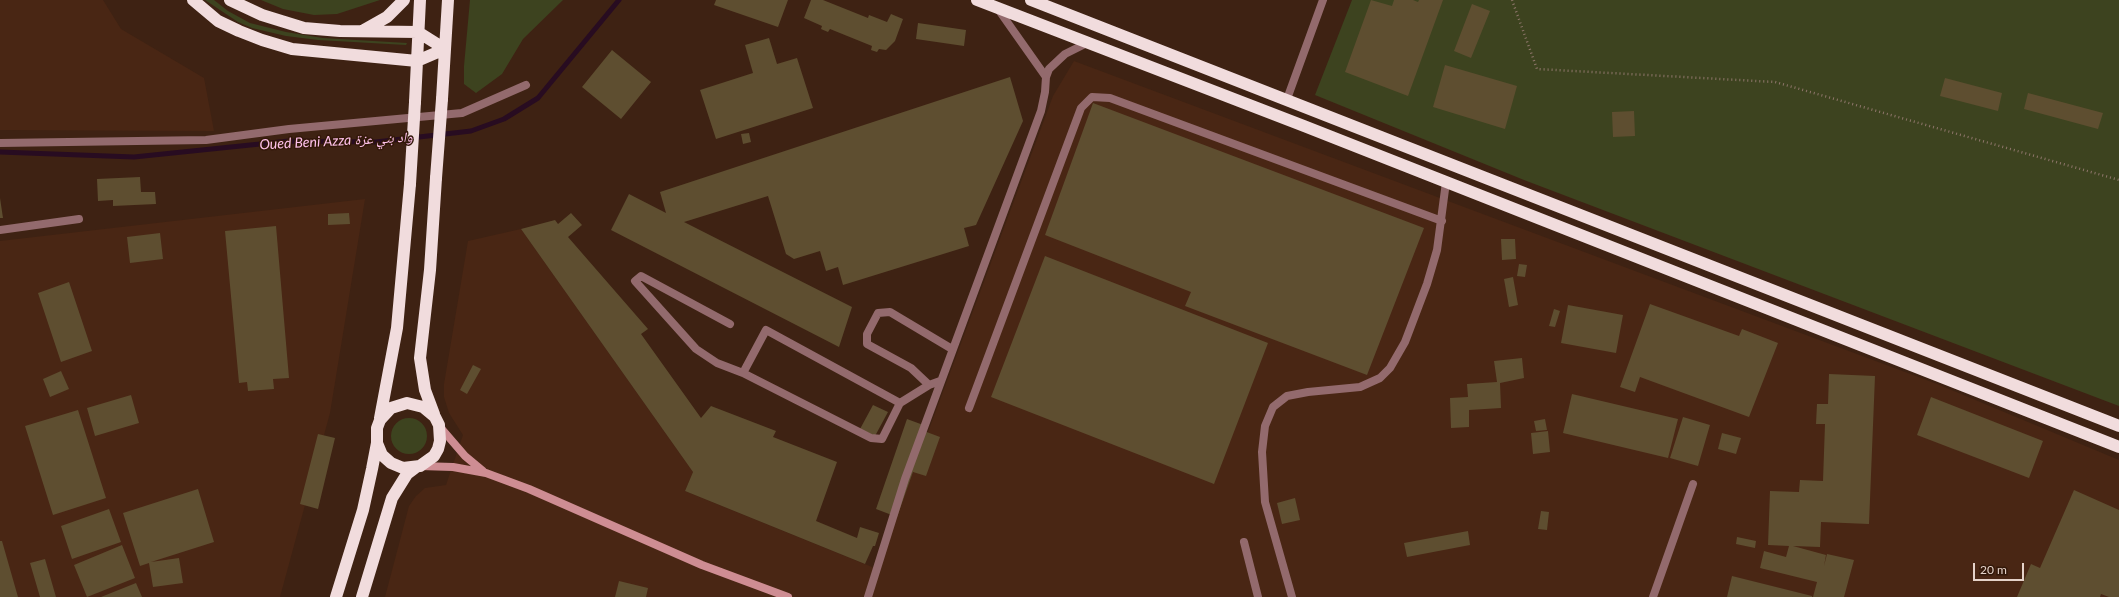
<!DOCTYPE html>
<meta charset="utf-8">
<style>
body{margin:0}
#map{position:relative;width:2119px;height:597px;overflow:hidden;background:#3e2213;font-family:Lato,sans-serif}
canvas{display:block}
.scale{position:absolute;left:1973px;top:563px;width:51px;height:18px;box-sizing:border-box;border:2px solid #e5d2c9;border-top:0;padding-left:5px;font-size:12px;line-height:14px;white-space:nowrap;color:#e5d2c9;-webkit-text-stroke:3px #331809;paint-order:stroke}
</style>
<div id="map">
<canvas width="2119" height="597"></canvas>
<div class="scale">20 m</div>
</div>
<script>
const g = document.querySelector('canvas').getContext('2d');
g.lineJoin = 'round';
function paint(path, color) { g.fillStyle = color; g.fill(path, 'evenodd'); }
const poly = rows => new Path2D(rows.map(r => 'M' + r).join(''));
function trace(path, color, width, dash) { g.strokeStyle = color; g.lineWidth = width; g.lineCap = dash ? 'butt' : 'round'; g.setLineDash(dash || []); g.stroke(path); }
function drawText(font, color, halo, rows, align = 'center') {
  g.font = font + ' Lato,"Noto Naskh Arabic",sans-serif'; g.lineWidth = 3; g.setLineDash([]); g.textBaseline = 'middle'; g.strokeStyle = halo; g.fillStyle = color; for (const [text, x, y, turn = 0] of rows) {
    g.save(); g.translate(x, y); g.rotate((+turn || 0) * Math.PI / 180); g.textAlign = isNaN(turn) ? turn : align; if (halo) g.strokeText(text, 0, 0); g.fillText(text, 0, 0); g.restore();
  }
}
const built = poly([
 [0,0,103,0,121,29,204,78,214,131,0,130],
 [1074,61,1937,384,2119,460,2119,597,385,597,409,506,416,496,425,488,446,485,463,435,449,413,444,397,444,384,468,241,521,229,693,472,685,491,877,569,1053,96],
 [365,199,330,413,280,597,0,597,0,241]
]);
const green = poly([
 [205,0,214,0,228,11,250,23,286,32,323,38,407,43,406,45,318,40,286,36,252,28,238,22],
 [261,0,380,0,337,14,314,15,283,9],
 [470,0,563,0,523,39,502,74,476,93,464,84,464,66],
 [1352,0,2119,0,2119,406,1524,180,1315,95],
 '391 436a18 18 0 1 1 36 0a18 18 0 1 1-36 0Z'
]);
const stream = poly([
 [0,152,134,157,289,141,376,142,471,131,504,119,538,98,619,0]
]);
const building = poly([
 [716,0,788,0,778,27,714,5],
 [811,0,823,0,868,18,869,15,887,22,891,14,903,19,895,41,886,50,879,49,877,52,871,50,872,46,830,29,828,32,821,29,822,26,804,18],
 [1371,0,1392,6,1394,0,1413,0,1418,2,1419,0,1443,0,1408,96,1345,72],
 [1472,4,1490,11,1471,58,1454,51],
 [918,23,966,30,964,46,916,39],
 [769,38,777,64,797,58,813,108,716,139,700,90,753,73,745,45],
 [612,50,651,82,621,119,582,87],
 [1445,65,1517,86,1505,129,1433,107],
 [1010,77,1023,121,976,225,964,228,969,246,843,285,838,267,826,271,820,251,794,259,786,254,768,196,684,222,852,307,839,347,611,230,629,194,666,213,660,192],
 [1945,78,2002,93,1998,111,1940,96],
 [2028,93,2103,113,2098,129,2024,109],
 [1093,103,1424,228,1367,375,1185,306,1191,292,1045,235],
 [1634,111,1635,136,1613,137,1612,112],
 [749,133,751,142,743,144,741,134],
 [140,177,141,192,155,192,156,204,113,206,113,200,98,201,97,179],
 [0,198,3,218,0,218],
 [349,213,350,224,328,225,328,214],
 [571,213,582,225,568,237,648,329,641,334,701,418,711,406,776,431,773,437,837,462,816,521,857,538,860,527,879,533,875,546,873,546,865,564,685,491,693,472,521,229,555,220,558,224],
 [276,226,289,378,273,379,274,389,248,391,247,382,239,383,225,231],
 [160,233,163,259,130,263,127,237],
 [1501,239,1515,239,1516,259,1502,260],
 [1045,256,1268,343,1214,484,991,397],
 [1519,264,1527,265,1525,277,1517,276],
 [1513,277,1518,305,1509,307,1504,279],
 [69,282,92,351,61,362,38,293],
 [1650,304,1739,336,1742,329,1778,343,1749,417,1640,377,1635,392,1620,387],
 [1568,305,1623,315,1616,353,1561,343],
 [1554,309,1560,311,1555,327,1549,326],
 [1522,358,1524,378,1500,383,1501,408,1469,410,1469,427,1451,428,1450,398,1468,397,1467,384,1497,382,1494,361],
 [473,365,481,369,467,394,460,390],
 [61,371,69,389,50,397,43,379],
 [1829,374,1875,376,1869,524,1821,522,1820,547,1793,546,1826,555,1824,566,1827,554,1854,560,1844,597,1813,597,1817,582,1760,568,1764,551,1786,557,1789,546,1768,545,1770,491,1799,492,1800,480,1823,481,1825,424,1816,424,1817,404,1828,404],
 [1572,394,1678,419,1668,458,1563,433],
 [131,395,139,423,95,436,87,408],
 [1931,397,2043,441,2029,478,1917,435],
 [873,405,888,412,875,436,860,429],
 [78,410,106,498,53,515,25,426],
 [1683,417,1710,425,1698,466,1670,458],
 [907,419,926,426,924,431,940,437,926,476,913,472,897,517,876,509],
 [1545,419,1547,430,1536,431,1534,421],
 [1548,431,1550,452,1533,454,1531,433],
 [1722,433,1741,438,1736,454,1718,449],
 [318,434,335,438,318,509,300,504],
 [198,489,214,542,151,562,179,558,183,583,153,587,149,563,140,566,123,513],
 [2074,490,2119,510,2119,597,2109,597,2101,594,2100,597,2017,597,2031,564,2040,568],
 [1295,498,1300,520,1282,524,1277,503],
 [109,509,121,542,72,559,61,526],
 [1541,511,1549,512,1547,530,1538,529],
 [1468,531,1470,545,1407,557,1404,543],
 [1737,537,1756,541,1755,548,1736,544],
 [0,541,2,541,18,597,0,597],
 [122,545,135,578,87,597,74,565],
 [45,559,56,597,40,597,30,563],
 [1732,576,1812,596,1812,597,1727,597],
 [619,581,648,588,646,597,615,597],
 [136,583,142,597,101,597]
]);
const path = poly([
 [1512,0,1537,69,1775,82,2119,180]
]);
const lane = poly([
 [998,9,1046,77],
 [730,324,641,276,635,281,696,349,717,363,743,373],
 [929,385,911,368,867,344,867,334,878,313,890,312,952,349],
 [900,403,766,330,743,373,871,438,882,439,900,403,929,385,940,381],
 [969,408,1081,108,1092,97,1110,98,1442,221],
 [1244,542,1258,597],
 [868,597,905,479,1041,111,1045,92,1046,77,1049,69,1065,54,1087,43],
 [1292,597,1265,502,1262,452,1265,426,1273,407,1287,396,1308,392,1360,387,1380,378,1390,368,1405,342,1427,284,1437,250,1446,182]
]);
const street = poly([
 [1287,99,1323,0],
 [0,143,206,140,289,129,462,113,526,85],
 [0,230,79,219],
 [1653,597,1693,484]
]);
const secondary = poly([
 [440,427,465,456,483,471],
 [420,466,453,467,486,473,529,489,702,565,788,597]
]);
const highway = poly([
 [193,0,218,21,239,31,262,40,292,49,417,61,445,49],
 [230,0,262,15,304,28,340,31,418,32,445,49],
 [977,0,1304,126,2119,447],
 [1031,0,2119,426],
 [364,30,387,17,404,0],
 [442,99,448,0],
 [415,102,420,0],
 [434,414,425,390,420,358,430,270,436,178],
 [380,418,397,328,410,184],
 [336,597,363,510,372,469,377,443,377,428,380,420,391,408,407,403,423,407,435,417,439,425,440,441,438,449,434,456,420,466,403,468,391,463,382,455,377,443],
 [362,597,392,498,407,474,415,468]
]);
const highwayBridge = poly([
 [436,178,442,99],
 [410,184,415,102]
]);
const waterNames = [
 ["Oued Beni Azza واد بني عزة",336,141,-3]
];
paint(built, '#492614');
paint(green, '#3d431f');
trace(stream, '#280c21', 5);
paint(building, '#5e4e30');
trace(path, '#8e766a', 2.5, [1, 3]);
trace(lane, '#936a6d', 8);
trace(street, '#936a6d', 8);
trace(secondary, '#ce8d93', 8);
trace(highway, '#f1dcdd', 12);
trace(highwayBridge, '#f1dcdd', 12);
drawText('italic 14px', '#fec1ea', '#331809', waterNames);
</script>
